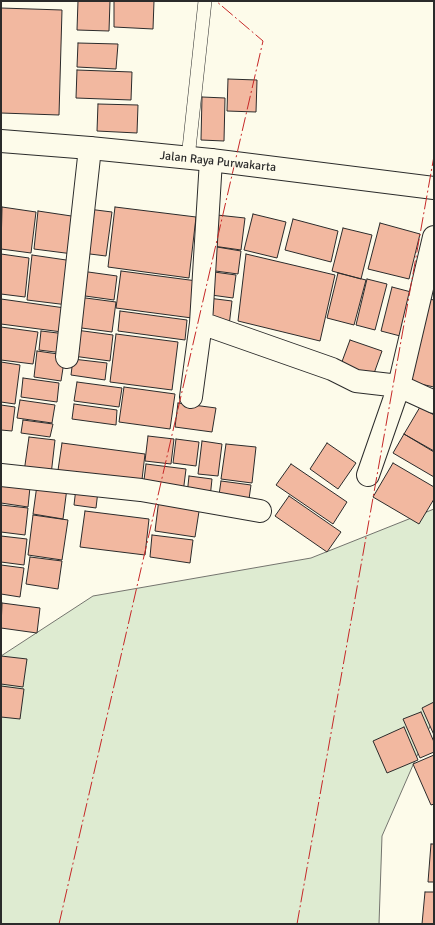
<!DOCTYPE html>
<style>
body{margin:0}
#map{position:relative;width:435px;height:925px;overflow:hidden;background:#fdfbea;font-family:Signika,sans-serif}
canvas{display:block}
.frame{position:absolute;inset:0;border:2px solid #2b2b2b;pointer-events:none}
</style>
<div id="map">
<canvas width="435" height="925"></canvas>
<div class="frame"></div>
</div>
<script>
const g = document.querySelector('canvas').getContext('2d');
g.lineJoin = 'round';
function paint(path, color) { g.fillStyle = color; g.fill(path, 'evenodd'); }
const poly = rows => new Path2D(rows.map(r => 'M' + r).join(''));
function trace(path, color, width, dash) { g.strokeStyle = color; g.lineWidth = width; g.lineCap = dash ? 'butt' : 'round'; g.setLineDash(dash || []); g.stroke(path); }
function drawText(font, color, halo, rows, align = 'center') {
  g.font = font + ' Signika,sans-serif'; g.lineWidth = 3; g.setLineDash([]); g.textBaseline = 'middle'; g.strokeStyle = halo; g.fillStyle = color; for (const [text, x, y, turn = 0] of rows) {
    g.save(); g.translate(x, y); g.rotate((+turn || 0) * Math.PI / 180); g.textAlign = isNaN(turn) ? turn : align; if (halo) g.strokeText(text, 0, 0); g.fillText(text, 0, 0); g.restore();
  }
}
const green = poly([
 [434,509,434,717,382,836,379,924,1,924,1,656,93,596,311,558,434,509]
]);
const building = poly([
 [78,1,110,1,109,31,77,30,78,1],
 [114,1,154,1,153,29,114,27,114,1],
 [1,8,62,10,59,115,1,113,1,8],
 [78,43,118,44,116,69,77,67,78,43],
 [77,70,132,72,131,100,76,98,77,70],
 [228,79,257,80,256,112,227,111,228,79],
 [202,97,225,98,224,141,201,140,202,97],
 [98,104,138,105,137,133,97,131,98,104],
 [2,207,36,212,31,253,1,249,2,207],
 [115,207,196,217,189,278,108,267,115,207],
 [88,209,112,212,106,256,82,253,88,209],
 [38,211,78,217,73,254,34,249,38,211],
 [253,214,286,222,277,258,244,250,253,214],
 [217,215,245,218,241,250,213,246,217,215],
 [293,219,338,231,331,262,285,250,293,219],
 [380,223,420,234,409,279,368,269,380,223],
 [343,228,372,235,361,279,332,271,343,228],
 [211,246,241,251,238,274,208,270,211,246],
 [1,254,29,258,25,297,1,294,1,254],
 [246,254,335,275,320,341,238,321,246,254],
 [32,255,73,261,68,305,27,300,32,255],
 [81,271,117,276,114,300,78,295,81,271],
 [121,271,197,281,192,318,116,308,121,271],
 [207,271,236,275,233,298,204,294,207,271],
 [338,273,366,280,354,325,327,318,338,273],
 [367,279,387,284,375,330,356,325,367,279],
 [392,287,415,293,404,337,381,331,392,287],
 [78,297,116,302,112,332,74,327,78,297],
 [208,298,232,301,229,326,205,323,208,298],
 [424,298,434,300,434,387,407,381,424,298],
 [1,299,65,308,62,332,1,324,1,299],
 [120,311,187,320,185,340,118,331,120,311],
 [1,327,38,332,33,364,1,360,1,327],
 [76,330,113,335,110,361,73,356,76,330],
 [41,331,66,334,63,353,39,350,41,331],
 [116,334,178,342,172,390,110,382,116,334],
 [350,340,382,351,372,379,340,367,350,340],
 [37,351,65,355,61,381,34,377,37,351],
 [73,359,107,363,105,380,71,375,73,359],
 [1,362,20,365,15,404,1,402,1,362],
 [23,378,59,383,57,402,21,397,23,378],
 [77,382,122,388,119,407,74,401,77,382],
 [124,387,175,394,170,429,119,422,124,387],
 [20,400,55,405,52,423,17,418,20,400],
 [178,403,216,408,212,432,175,427,178,403],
 [74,404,117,410,116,425,72,419,74,404],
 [1,405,15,407,12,431,1,430,1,405],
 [420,407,434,415,434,451,404,434,420,407],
 [23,420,53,424,50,437,21,433,23,420],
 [404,434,434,452,434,477,393,453,404,434],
 [148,436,174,439,171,464,145,461,148,436],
 [29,437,55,440,51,475,24,472,29,437],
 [176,439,199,442,196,466,173,463,176,439],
 [202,441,222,444,218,476,198,474,202,441],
 [62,443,145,454,141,488,57,477,62,443],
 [327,443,356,463,338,489,310,469,327,443],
 [226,444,256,447,252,483,221,479,226,444],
 [393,463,434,487,434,499,419,524,373,497,393,463],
 [146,464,186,469,183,493,143,488,146,464],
 [291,464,347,502,333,524,276,485,291,464],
 [189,476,212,479,210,498,187,495,189,476],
 [221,481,251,485,248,506,218,502,221,481],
 [1,483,30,487,28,507,1,503,1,483],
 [37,485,67,488,63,519,33,514,37,485],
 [76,488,98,491,96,508,74,505,76,488],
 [289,496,341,532,327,552,275,516,289,496],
 [159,499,200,505,195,537,155,531,159,499],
 [1,505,28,508,25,535,1,532,1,505],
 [85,511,149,519,145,555,80,547,85,511],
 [33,515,68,520,62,560,28,555,33,515],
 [152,535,193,540,190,563,150,557,152,535],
 [1,536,27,539,24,565,1,562,1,536],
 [30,557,62,561,58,589,26,584,30,557],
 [1,565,24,568,20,597,1,594,1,565],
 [2,603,40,608,37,633,1,628,2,603],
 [1,656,27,659,23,687,1,684,1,656],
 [1,686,24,689,20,719,1,717,1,686],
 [434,702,434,735,422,708,434,702],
 [421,712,434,742,434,752,420,758,403,719,421,712],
 [404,727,418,760,387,773,373,741,404,727],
 [434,755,434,804,431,805,413,764,434,755],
 [431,844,434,844,434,882,428,882,431,844],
 [425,892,434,892,434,924,422,924,425,892]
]);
const service = poly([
 [188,158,205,1]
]);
const minor = poly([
 [201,323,332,369,356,381,399,386,434,402],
 [67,357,90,148],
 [191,397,201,323,211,160],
 [1,475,141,490,260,511],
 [368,475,399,386,434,237]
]);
const trunk = poly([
 [1,141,90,148,211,160,434,188]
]);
const power = poly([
 [59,924,263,41,216,1],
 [297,924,434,156]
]);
const streetNames = [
 ["Jalan Raya Purwakarta",218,162,6]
];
paint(green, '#deebd1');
trace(green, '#74746e', 1);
paint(building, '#f2b8a0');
trace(building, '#2b2b2b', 1);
trace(service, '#2b2b2b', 14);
trace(minor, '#2b2b2b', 24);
trace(trunk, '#2b2b2b', 24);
trace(service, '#fdfbea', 13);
trace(minor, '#fdfbea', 22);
trace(trunk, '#fdfbea', 22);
trace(power, '#c62828', 1, [14, 3, 2, 3]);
drawText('12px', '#2b2b2b', '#fdfbea', streetNames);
</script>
